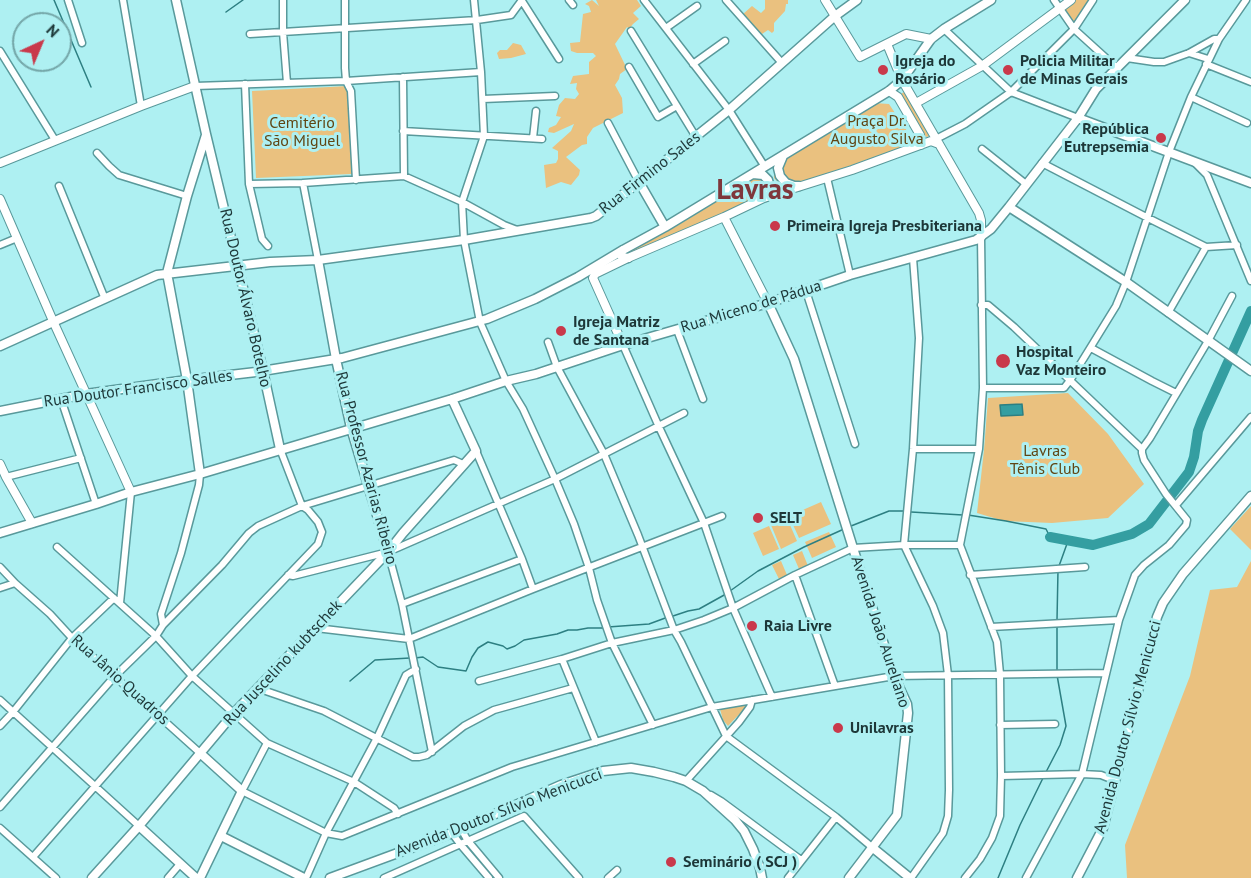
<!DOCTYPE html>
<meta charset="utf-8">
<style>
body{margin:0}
#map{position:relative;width:1251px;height:878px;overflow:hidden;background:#aef0f2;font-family:"PT Sans",sans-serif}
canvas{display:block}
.north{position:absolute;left:12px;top:12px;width:60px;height:60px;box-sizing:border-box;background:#aef0f2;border:2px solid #74a6a8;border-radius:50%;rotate:44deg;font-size:16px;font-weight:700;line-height:24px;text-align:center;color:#1d3738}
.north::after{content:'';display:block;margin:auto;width:21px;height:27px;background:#c9394b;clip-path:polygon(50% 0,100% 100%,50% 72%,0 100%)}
</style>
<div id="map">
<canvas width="1251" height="878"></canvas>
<div class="north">N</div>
</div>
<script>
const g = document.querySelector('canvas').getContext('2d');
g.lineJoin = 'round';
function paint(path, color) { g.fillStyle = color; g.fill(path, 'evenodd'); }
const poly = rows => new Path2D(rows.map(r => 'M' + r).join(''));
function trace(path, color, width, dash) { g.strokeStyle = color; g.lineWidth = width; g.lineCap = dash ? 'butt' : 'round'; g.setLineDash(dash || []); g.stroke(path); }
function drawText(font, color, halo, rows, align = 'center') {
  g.font = font + ' "PT Sans",sans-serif'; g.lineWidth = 6; g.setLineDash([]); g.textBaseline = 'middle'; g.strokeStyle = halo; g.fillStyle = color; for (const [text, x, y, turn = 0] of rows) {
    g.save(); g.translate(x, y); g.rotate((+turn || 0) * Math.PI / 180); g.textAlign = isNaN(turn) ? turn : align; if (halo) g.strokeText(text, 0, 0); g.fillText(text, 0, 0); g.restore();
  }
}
const green = poly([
 [592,0,599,6,596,0,637,0,641,6,633,13,639,19,633,24,629,29,627,27,615,44,627,69,620,74,619,79,615,85,622,98,623,113,593,128,587,137,587,144,582,145,566,157,580,170,579,175,571,185,561,182,546,188,544,165,556,163,558,159,558,151,552,148,571,131,574,124,554,133,548,132,549,128,556,125,561,117,556,116,559,105,565,98,575,99,579,94,576,89,577,83,570,84,573,76,589,74,589,62,596,56,593,53,577,53,571,51,570,43,580,42,583,14,591,12,589,6,585,4],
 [765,0,788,0,788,4,786,4,785,11,774,23,774,31,772,33,768,30,762,34,750,25,742,15,752,6,761,13,765,9],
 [1074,0,1089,0,1073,23,1063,9],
 [513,43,521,45,526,54,511,58,499,59,497,53,500,50,507,50],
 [348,86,352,174,256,178,252,91],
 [904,92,930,136,926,137,901,94],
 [874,103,889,104,915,143,790,187,781,185,774,178,774,169,781,161],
 [755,178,764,182,766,186,766,194,626,258,624,254,678,225],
 [1068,393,1108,434,1144,484,1108,518,1052,523,1004,521,977,513,984,450,988,398],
 [821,502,831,524,799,538,789,516],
 [1251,506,1251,550,1230,529],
 [787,518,797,541,781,549,771,525],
 [769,526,779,549,763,556,753,533],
 [829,532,836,547,812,558,805,542],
 [802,551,808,566,799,569,793,555],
 [781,561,787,575,779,579,772,565],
 [1251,561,1251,878,1127,878,1125,845,1190,676,1210,590,1237,587],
 [749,704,728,726,723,720,720,709]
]);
const water = poly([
 [1022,404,1023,415,1001,416,1000,405,1022,404]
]);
const stream = poly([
 [54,0,91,87],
 [226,12,243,0],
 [911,512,963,515],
 [968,515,1006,521,1046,529,1050,537],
 [851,526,889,511,906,511],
 [1059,566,1068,541],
 [730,591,758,571,804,547,844,529],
 [673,616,688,611,699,609,726,594],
 [1057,620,1058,570],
 [608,627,649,624,668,617],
 [415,658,423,657,438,667,466,671,472,657,478,648,488,642,503,646,507,649,515,646,524,640,557,634,568,630,577,630,588,628,603,628],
 [1057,671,1057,624],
 [350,681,375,660,410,658],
 [1045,774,1060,745,1066,726,1057,675],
 [998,878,1020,825,1043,778]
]);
const river = poly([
 [1050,537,1093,545,1132,534,1149,524,1189,472,1194,457,1198,431,1202,420,1251,311]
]);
const minor = poly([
 [68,0,82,43],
 [123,0,141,106],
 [283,0,283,32,287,83],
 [345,0,345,68,346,81,351,91,356,180],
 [474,0,481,72,484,136,462,202,464,240,480,322,506,381,523,409,555,479,574,524,589,568,597,600,612,643,653,725],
 [569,0,573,5],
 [644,0,729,110,765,167],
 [726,0,782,63],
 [1054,0,1074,29,1117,68],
 [522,1,559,59],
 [666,28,697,6],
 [944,29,1011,92,1078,118],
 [631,31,696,137],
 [250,34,477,20,511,15,522,0],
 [0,51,55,140],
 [1189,53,1208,59],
 [1127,58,1154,62,1164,62,1189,53,1214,39,1219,39],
 [693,64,725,41],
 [1206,64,1251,82],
 [629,67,658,117,677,106],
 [403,77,404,176],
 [245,84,249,184,262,239,268,246],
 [195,86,346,81,481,72],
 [1191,97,1247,123],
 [483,99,555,96],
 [608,123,639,182],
 [403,131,542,139],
 [533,138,536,111],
 [936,139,965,124,1011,92,1074,29,1093,0],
 [982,149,1026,184],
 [97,153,109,166,119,175,187,196],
 [1042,163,1148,218,1206,247,1237,245],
 [1195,163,1207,175,1251,281],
 [827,178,850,275],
 [303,183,318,260],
 [249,184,303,183,404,176,462,202,504,225,517,230],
 [59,186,105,299],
 [0,245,17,238],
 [806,291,855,444],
 [981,305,988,305,1014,327,1142,449],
 [1168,313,1206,247],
 [677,330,703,399],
 [548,342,557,367,604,454,638,535,674,630,681,642,726,736,836,817,873,848],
 [623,345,659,427,704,523,733,608,772,697],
 [1091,348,1152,381,1176,393],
 [983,388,1064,388,1071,379,1116,306,1126,282,1169,152,1191,97,1219,39,1246,0],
 [61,399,96,504],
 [913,449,979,449],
 [1142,449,1150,438,1208,341,1232,296],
 [476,451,522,559,533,589],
 [6,477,81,458],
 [1176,505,1251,417],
 [57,547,156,636,192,676,267,743,354,782,394,808,398,814],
 [388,552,402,604,432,752],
 [0,567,15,583,50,614,72,638,200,753],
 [288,575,293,576,388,552,555,479,684,413],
 [795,575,835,686],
 [970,575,1085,567],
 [0,588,15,583],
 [120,603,131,492],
 [402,604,522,559],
 [163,625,161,614,181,553,199,485,200,474],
 [991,627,1119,620],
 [316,628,409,639,533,589,722,516],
 [562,659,596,742],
 [479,681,562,659,612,643,674,630,704,620,733,608,795,575,853,548,904,545,960,545],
 [257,688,324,711,413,757,419,757,427,755,464,726,494,710,573,688],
 [0,700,139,826],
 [1000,725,1055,724],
 [0,726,13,712,72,638,114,598],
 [267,743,242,791,326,833,342,836,512,767,712,707,894,676,1106,673],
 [1001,776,1082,774,1101,775,1116,781],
 [686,781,739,722,750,707,752,700],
 [711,795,721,801,801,860],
 [0,807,114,677,156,636,163,625,222,565,249,533,258,526,302,506,454,460,463,464],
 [0,828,56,878],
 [461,829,468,841,499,878],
 [452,833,460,844,489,878],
 [33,857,192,676,318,544,322,532,318,522,308,510,302,506,280,449],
 [168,878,180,864],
 [306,878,326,833,377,738,406,675,416,669],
 [384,878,524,816,579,878],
 [608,878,617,870],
 [788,878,836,817],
 [911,878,943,833,948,816,949,790,948,675,943,633,933,606,904,545,913,449,919,338,913,258],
 [965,878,980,859,992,838,1000,816,1001,776,1000,674,997,642,960,545,979,449,983,388,981,237],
 [1026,878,1082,774,1119,620,1135,575,1144,565,1169,545,1186,525,1187,520,1166,494,1144,460,1142,453,1142,449]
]);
const tertiary = poly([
 [825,0,860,57,906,34,931,39],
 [887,44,902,80,979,213,981,220,981,237],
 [889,91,898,97,920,135,921,145],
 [916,103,982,66,1071,0],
 [0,163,141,106,195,86],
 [0,199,53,321,131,492],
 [724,217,768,303],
 [623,345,593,278,595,274,628,258,724,217,766,197,852,170,931,141,939,144],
 [0,464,6,477,32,523]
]);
const secondary = poly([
 [176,0,206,134,263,371,280,449],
 [1078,118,1251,183],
 [783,156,778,168,780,176,786,183,794,186,799,186],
 [753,174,763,175,768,180,770,187,766,197],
 [639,182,665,227],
 [1009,207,1126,282,1251,371],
 [623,250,621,253,622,257,628,258],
 [318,260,336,359,351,428,388,552],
 [768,303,794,359,853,548,894,676,907,704,908,713,897,815,849,878],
 [0,346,157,275,270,262,318,260,464,240,591,218,596,216,639,182,729,110,835,16,857,0],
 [0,411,86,394,187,380,256,372,342,358,487,319,535,299,578,277,623,250,665,227,889,91,902,80,931,39,944,29,991,0],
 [200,474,187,380,167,273,187,196,206,135],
 [0,533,96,504,131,492,200,474,452,399,506,381,536,374,623,345,768,303,850,275,976,240,991,229,1009,207,1078,118,1096,89,1185,0],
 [200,753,242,791,200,878],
 [139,826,196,878],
 [221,836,304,878],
 [873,848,910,878],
 [92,878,139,826,234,713,388,552,403,533,476,451,452,399],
 [330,878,452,833,561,785,603,771,631,768,654,772,674,777,686,781,703,791,735,820,744,831,753,849,760,868,762,878],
 [1077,878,1103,828,1157,617,1163,603,1183,574,1251,496]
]);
const markers = [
 [883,70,6,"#c9394b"],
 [1008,70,6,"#c9394b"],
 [1161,138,6,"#c9394b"],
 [775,226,6,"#c9394b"],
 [561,331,6,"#c9394b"],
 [1003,361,8,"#c9394b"],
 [758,518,6,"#c9394b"],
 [752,626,6,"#c9394b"],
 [838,728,6,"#c9394b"],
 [671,862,6,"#c9394b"]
];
const poiNames = [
 ["Igreja do",895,61],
 ["Rosário",895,79],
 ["Policia Militar",1020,61],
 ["de Minas Gerais",1020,79],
 ["República",1149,129,"right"],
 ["Eutrepsemia",1149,147,"right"],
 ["Primeira Igreja Presbiteriana",787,226],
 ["Igreja Matriz",573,322],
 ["de Santana",573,340],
 ["Hospital",1016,352],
 ["Vaz Monteiro",1016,370],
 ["SELT",770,518],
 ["Raia Livre",764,626],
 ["Unilavras",850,728],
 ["Seminário ( SCJ )",683,862]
];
const parkNames = [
 ["Praça Dr.",877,121],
 ["Augusto Silva",877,139],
 ["Cemitério",302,123],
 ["São Miguel",302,141],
 ["Lavras",1045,451],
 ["Tênis Club",1045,469]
];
const streetNames = [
 ["Rua Firmino Sales",650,173,-38],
 ["Rua Doutor Álvaro Botelho",245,298,77],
 ["Rua Miceno de Pádua",751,307,-17],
 ["Rua Doutor Francisco Salles",138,389,-8],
 ["Rua Professor Azarias Ribeiro",366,468,75],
 ["Avenida João Aureliano",880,632,72],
 ["Rua Juscelino kubtschek",283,663,-47],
 ["Rua Jânio Quadros",120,680,42],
 ["Avenida Doutor Sílvio Menicucci",1128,727,-75],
 ["Avenida Doutor Sílvio Menicucci",499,813,-21]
];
const townNames = [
 ["Lavras",755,191]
];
paint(green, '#eac17f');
paint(water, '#349ea1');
trace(water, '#2d7f82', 1.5);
trace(stream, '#2d7f82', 1.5);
trace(river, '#349ea1', 10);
trace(minor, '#59999b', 9);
trace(tertiary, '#59999b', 10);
trace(secondary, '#59999b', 11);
trace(minor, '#fff', 6);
trace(tertiary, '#fff', 8);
trace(secondary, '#fff', 8);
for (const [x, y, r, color] of markers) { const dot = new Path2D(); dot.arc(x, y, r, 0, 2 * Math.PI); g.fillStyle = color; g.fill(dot); trace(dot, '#aef0f2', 2); }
drawText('bold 16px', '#1d3738', '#aef0f2', poiNames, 'left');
drawText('16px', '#604513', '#aef0f2', parkNames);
drawText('16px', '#1d3738', '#aef0f2', streetNames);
drawText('bold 28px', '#7f373b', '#aef0f2', townNames);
</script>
